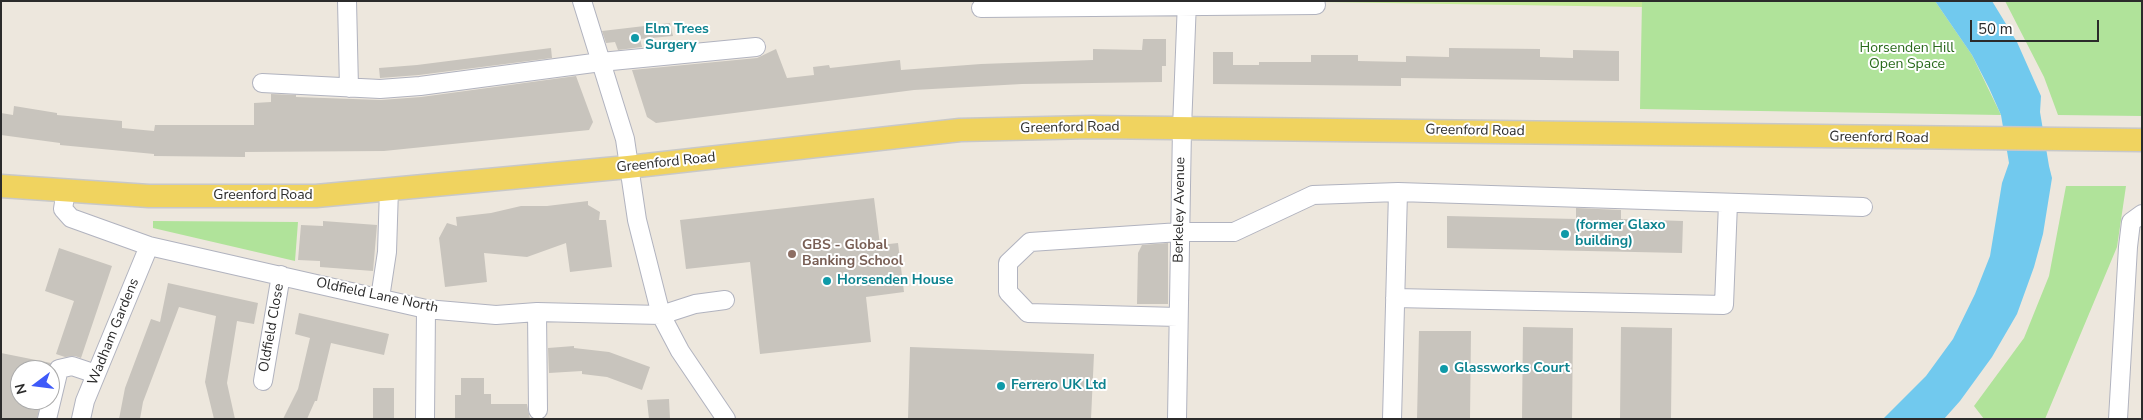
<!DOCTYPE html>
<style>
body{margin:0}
#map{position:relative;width:2143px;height:420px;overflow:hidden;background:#ede7dd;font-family:"Nunito Sans",sans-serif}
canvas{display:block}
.frame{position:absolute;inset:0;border:2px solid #2b2b2b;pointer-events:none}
.north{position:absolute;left:10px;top:360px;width:50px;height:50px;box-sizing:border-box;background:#fff;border:1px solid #aaa;border-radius:50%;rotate:255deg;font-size:14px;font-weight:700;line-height:20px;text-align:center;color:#2b2b2b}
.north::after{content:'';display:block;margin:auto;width:18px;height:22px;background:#3e5af9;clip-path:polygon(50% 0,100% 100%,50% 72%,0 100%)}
.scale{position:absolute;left:1970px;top:20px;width:129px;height:22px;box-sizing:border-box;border:2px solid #2b2b2b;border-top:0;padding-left:6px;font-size:15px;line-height:18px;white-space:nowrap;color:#2b2b2b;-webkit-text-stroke:4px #fff;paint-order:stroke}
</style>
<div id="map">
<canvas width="2143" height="420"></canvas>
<div class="frame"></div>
<div class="north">N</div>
<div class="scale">50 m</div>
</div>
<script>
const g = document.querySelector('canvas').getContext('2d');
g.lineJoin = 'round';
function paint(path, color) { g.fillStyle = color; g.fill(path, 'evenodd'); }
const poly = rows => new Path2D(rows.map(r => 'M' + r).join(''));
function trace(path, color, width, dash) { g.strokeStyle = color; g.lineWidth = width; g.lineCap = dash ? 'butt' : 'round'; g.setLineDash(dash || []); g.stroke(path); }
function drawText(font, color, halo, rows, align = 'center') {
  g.font = font + ' "Nunito Sans",sans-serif'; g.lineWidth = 4; g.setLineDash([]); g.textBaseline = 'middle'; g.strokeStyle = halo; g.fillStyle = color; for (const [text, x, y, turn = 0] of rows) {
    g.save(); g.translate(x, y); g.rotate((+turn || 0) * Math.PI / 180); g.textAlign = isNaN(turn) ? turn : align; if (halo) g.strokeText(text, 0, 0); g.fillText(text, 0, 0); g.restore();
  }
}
const green = poly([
 [1642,1,1935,1,1972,55,2001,115,1640,109],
 [2005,1,2142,1,2142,116,2058,115,2044,77],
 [2066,186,2126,186,2117,247,2045,419,1984,419,1974,406,2024,338,2049,276],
 [153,221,298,222,295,261,153,228]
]);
const pitch = poly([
 [1321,1,1642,1,1642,7,1321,2]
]);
const water = poly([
 [1935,1,1992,1,2017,42,2041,96,2040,112,2049,166,2052,178,2043,234,2034,267,2017,314,1992,357,1960,401,1944,419,1883,419,1926,376,1953,339,1975,294,1990,256,2002,183,2009,163,2001,115,1989,88,1972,55]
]);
const building = poly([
 [670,23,673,36,640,39,642,47,618,50,615,42,606,43,602,31],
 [1143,39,1166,39,1166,66,1162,66,1162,82,1022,84,914,90,656,123,647,117,632,70,757,58,776,49,787,78,814,75,813,67,829,65,830,68,900,60,901,70,981,64,1093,60,1093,49,1142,50],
 [551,48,552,58,419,75,380,78,379,68,417,65],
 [1449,48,1540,49,1540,57,1573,58,1573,50,1619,51,1619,81,1401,78,1401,86,1213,84,1213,52,1233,52,1233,65,1259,65,1259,62,1311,62,1311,55,1358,55,1358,61,1406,62,1406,56,1449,57],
 [576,76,593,122,589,130,384,151,245,152,245,157,154,156,154,154,60,145,60,143,1,135,1,113,13,115,14,106,57,113,57,115,122,121,122,128,154,131,155,125,254,125,254,103,271,102,271,94,296,95,296,97,381,100,421,97],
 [874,198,880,245,898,243,904,292,866,297,871,342,760,354,750,262,686,269,680,220],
 [588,201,588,205,600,212,599,220,606,220,612,267,570,272,566,243,527,257,484,253,487,282,445,287,439,238,447,223,457,226,456,217,491,213,521,206,547,206],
 [1576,208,1621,210,1621,219,1683,221,1682,253,1447,248,1447,216,1576,219],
 [323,221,377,225,373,271,320,267,320,261,298,260,301,225,323,226],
 [1168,243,1168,304,1137,304,1138,253,1142,245],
 [59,248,112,266,81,358,75,356,65,357,56,354,74,301,45,291],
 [168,283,258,303,254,324,237,321,227,383,235,419,214,419,205,382,216,316,179,307,143,402,140,419,119,419,125,388,151,319,160,322],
 [299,313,389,334,384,355,331,343,317,401,315,401,307,419,283,419,298,389,310,338,295,334],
 [1523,327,1573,328,1572,419,1522,419],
 [1621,327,1672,328,1671,419,1620,419],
 [1419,331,1471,331,1470,419,1417,419],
 [574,346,574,348,609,352,650,367,642,390,607,377,582,374,582,371,549,373,548,348],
 [910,347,1094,354,1091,419,908,419],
 [1,353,51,363,48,370,20,370,20,400,41,400,37,419,1,419],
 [461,378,484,378,484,394,491,394,491,404,527,404,530,419,455,419,455,395,461,395],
 [373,388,394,388,394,419,373,419],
 [669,399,670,419,649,419,647,400]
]);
const minor = poly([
 [347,1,349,88],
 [582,1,625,139,637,220,661,315,680,351,726,419],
 [981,8,1316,5],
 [262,83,380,89,420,86,601,62,756,47],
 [66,190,63,209,71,218,149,246,426,309,496,315,537,312,661,315,695,304,725,300],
 [380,298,387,252,389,189],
 [1395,298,1724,305,1728,203],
 [537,312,538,410],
 [1178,317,1028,313,1008,292,1008,263,1030,242,1180,232,1234,232,1313,195,1398,192,1863,207],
 [263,381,281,275],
 [47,419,59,369,72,366,96,374],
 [81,419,85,401,149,246],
 [425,419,426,309],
 [1177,419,1182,128,1187,1],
 [1392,419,1398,192],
 [2118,419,2128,247,2131,222,2142,214]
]);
const major = poly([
 [1,186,149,196,316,196,628,167,960,130,1092,127,2142,140]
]);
const markers = [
 [635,38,5,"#0f9aa8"],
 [1565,234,5,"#0f9aa8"],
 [792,254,5,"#8d6e63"],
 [827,281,5,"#0f9aa8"],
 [1444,369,5,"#0f9aa8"],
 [1001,386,5,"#0f9aa8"]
];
const cultureNames = [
 ["Elm Trees",645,30],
 ["Surgery",645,46],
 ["(former Glaxo",1575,226],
 ["building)",1575,242],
 ["Horsenden House",837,281],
 ["Glassworks Court",1454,369],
 ["Ferrero UK Ltd",1011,386]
];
const parkNames = [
 ["Horsenden Hill",1907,49],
 ["Open Space",1907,65]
];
const streetNames = [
 ["Greenford Road",1070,128,-1],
 ["Greenford Road",1475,131,1],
 ["Greenford Road",1879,138,1],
 ["Greenford Road",666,163,-6],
 ["Greenford Road",263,196],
 ["Berkeley Avenue",1180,210,-89],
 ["Oldfield Lane North",377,296,12],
 ["Oldfield Close",272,328,-80],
 ["Wadham Gardens",114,332,-68]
];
const educationNames = [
 ["GBS - Global",802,246],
 ["Banking School",802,262]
];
paint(green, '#b0e39a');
paint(pitch, '#c4ea96');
paint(water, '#71c9ee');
paint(building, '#c8c4bd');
trace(minor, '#b1b3bf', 20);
trace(major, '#c8c8c8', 25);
trace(minor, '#fff', 18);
trace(major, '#f0d35f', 22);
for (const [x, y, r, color] of markers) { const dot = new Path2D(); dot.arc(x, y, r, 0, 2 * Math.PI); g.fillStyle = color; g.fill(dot); trace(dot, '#fff', 2); }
drawText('bold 14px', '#0d838f', '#fff', cultureNames, 'left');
drawText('14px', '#28691a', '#fff', parkNames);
drawText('14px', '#2b2b2b', '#fff', streetNames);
drawText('bold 14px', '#785e54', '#fff', educationNames, 'left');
</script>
